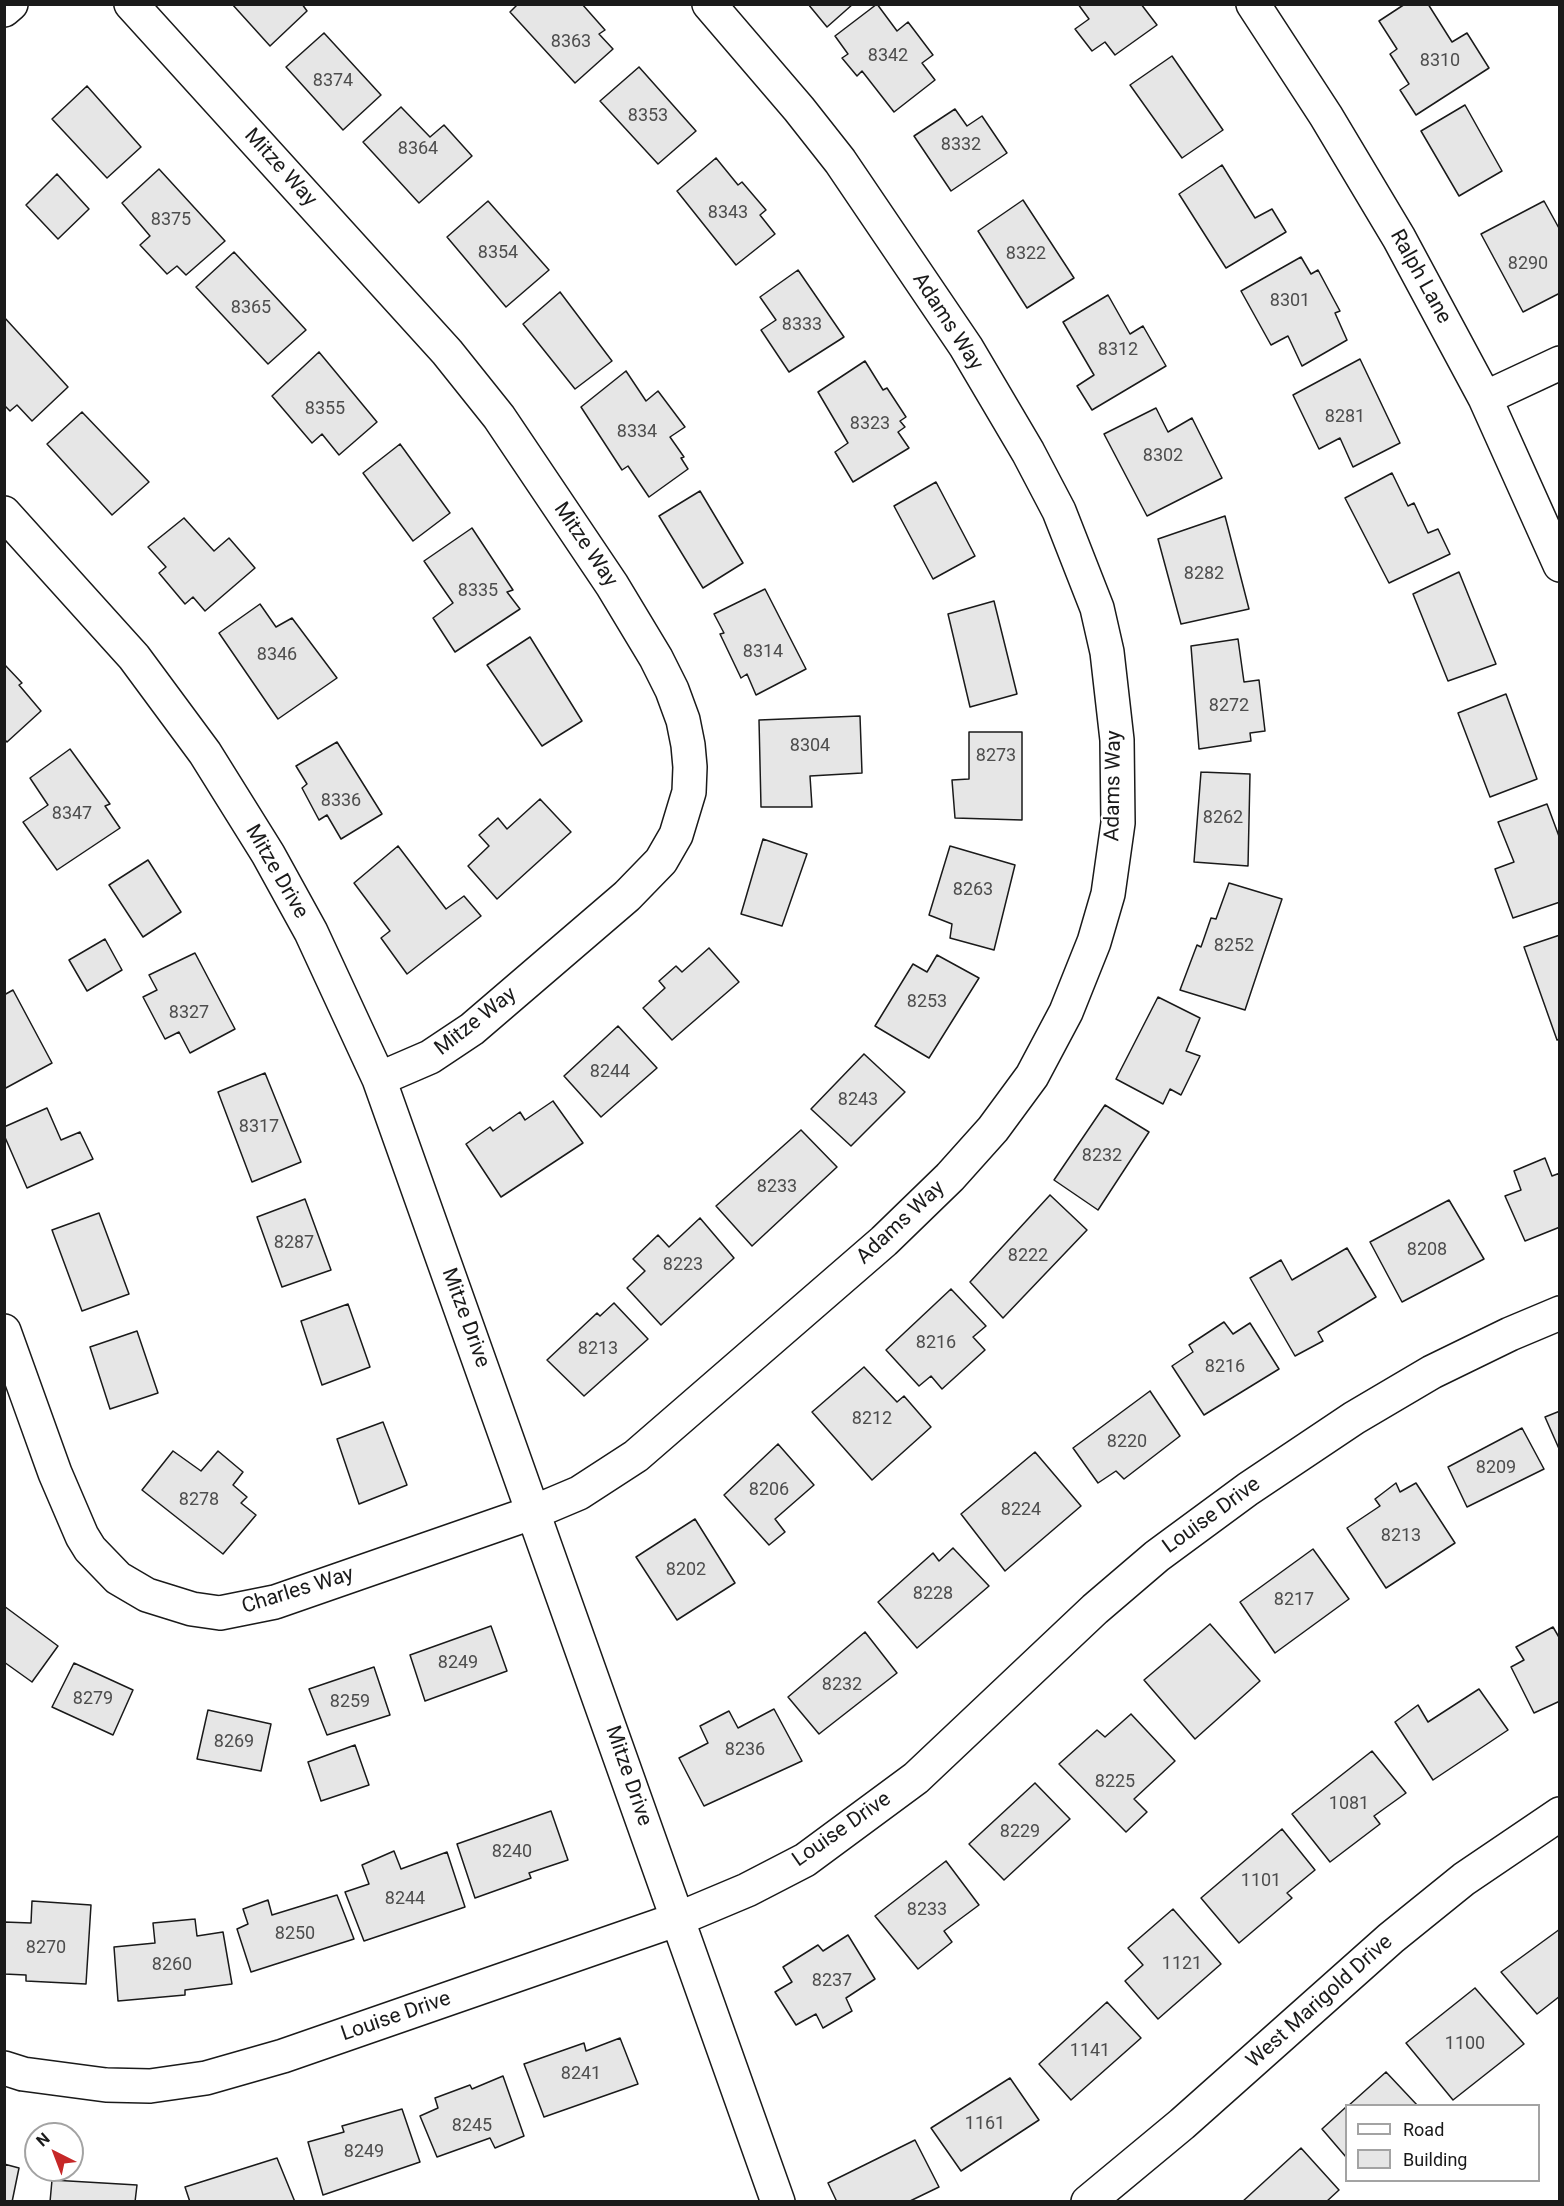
<!DOCTYPE html>
<style>
body{margin:0}
#map{position:relative;width:1564px;height:2206px;overflow:hidden;background:#fff;font-family:Roboto,sans-serif}
canvas{display:block}
.frame{position:absolute;inset:0;border:6px solid #1a1a1a;pointer-events:none}
.legend{position:absolute;left:1345px;top:2104px;width:195px;height:78px;box-sizing:border-box;background:#fff;border:2px solid #a3a3a3;margin:0;padding:8px 10px;list-style:none;font-size:18px;color:#1a1a1a}
.legend li{display:flex;align-items:center;gap:12px;height:30px}
.legend b{width:30px;border:2px solid #a3a3a3}
.north{position:absolute;left:24px;top:2122px;width:60px;height:60px;box-sizing:border-box;background:#fff;border:2px solid #a3a3a3;border-radius:50%;rotate:318deg;font-size:16px;font-weight:700;line-height:24px;text-align:center;color:#1a1a1a}
.north::after{content:'';display:block;margin:auto;width:21px;height:27px;background:#c62828;clip-path:polygon(50% 0,100% 100%,50% 72%,0 100%)}
</style>
<div id="map">
<canvas width="1564" height="2206"></canvas>
<div class="frame"></div>
<ul class="legend">
<li><b style="height:8px;background:#fff"></b>Road</li>
<li><b style="height:16px;background:#e6e6e6"></b>Building</li>
</ul>
<div class="north">N</div>
</div>
<script>
const g = document.querySelector('canvas').getContext('2d');
g.lineJoin = 'round';
function paint(path, color) { g.fillStyle = color; g.fill(path, 'evenodd'); }
const poly = rows => new Path2D(rows.map(r => 'M' + r).join(''));
function trace(path, color, width, dash) { g.strokeStyle = color; g.lineWidth = width; g.lineCap = dash ? 'butt' : 'round'; g.setLineDash(dash || []); g.stroke(path); }
function drawText(font, color, halo, rows, align = 'center') {
  g.font = font + ' Roboto,sans-serif'; g.lineWidth = 4.5; g.setLineDash([]); g.textBaseline = 'middle'; g.strokeStyle = halo; g.fillStyle = color; for (const [text, x, y, turn = 0] of rows) {
    g.save(); g.translate(x, y); g.rotate((+turn || 0) * Math.PI / 180); g.textAlign = isNaN(turn) ? turn : align; if (halo) g.strokeText(text, 0, 0); g.fillText(text, 0, 0); g.restore();
  }
}
const building = poly([
 [232,4,302,4,307,11,270,46,232,4],
 [518,4,582,4,605,30,599,34,613,49,575,83,510,12,518,4],
 [808,4,853,4,827,27,808,4],
 [877,4,897,31,908,22,933,55,922,63,935,80,894,112,862,71,857,76,842,58,848,54,835,36,877,4],
 [1078,4,1141,4,1157,25,1115,55,1105,42,1092,51,1075,29,1089,19,1078,4],
 [1405,4,1428,4,1452,42,1467,33,1489,68,1416,115,1400,90,1409,84,1390,54,1397,49,1379,21,1405,4],
 [324,33,381,95,343,130,286,67,324,33],
 [1172,56,1223,130,1182,158,1130,85,1172,56],
 [639,67,696,131,658,164,600,101,639,67],
 [87,86,141,147,107,178,52,119,87,86],
 [1465,105,1502,171,1459,196,1421,131,1465,105],
 [401,107,430,137,444,125,472,156,419,203,363,142,401,107],
 [955,109,967,126,982,116,1007,153,951,191,914,136,955,109],
 [716,158,738,185,742,182,766,210,760,215,775,234,736,265,677,191,716,158],
 [1222,165,1255,218,1272,209,1286,232,1226,268,1179,194,1222,165],
 [159,169,225,241,186,275,177,266,167,274,140,245,150,236,122,203,159,169],
 [57,174,89,209,58,239,26,205,57,174],
 [1023,200,1074,278,1027,308,978,231,1023,200],
 [488,201,549,270,506,307,447,237,488,201],
 [1544,201,1560,230,1560,293,1523,312,1481,234,1544,201],
 [234,252,306,330,268,364,196,287,234,252],
 [1301,257,1311,274,1318,270,1340,311,1335,313,1347,340,1302,366,1288,336,1271,345,1241,291,1301,257],
 [798,270,844,337,789,372,761,330,776,320,760,297,798,270],
 [560,292,612,361,575,389,523,324,560,292],
 [1108,295,1130,334,1143,326,1166,366,1092,410,1077,386,1094,375,1063,322,1108,295],
 [4,317,68,387,32,421,17,405,10,411,4,405,4,317],
 [319,352,377,422,339,455,322,434,312,443,272,396,319,352],
 [1360,359,1400,443,1353,467,1340,438,1319,449,1293,395,1360,359],
 [865,361,883,390,887,388,906,417,900,421,905,427,898,432,909,448,853,482,835,452,848,443,818,392,865,361],
 [626,371,646,401,658,391,685,427,670,437,684,457,681,458,688,469,649,497,628,466,622,470,581,407,626,371],
 [1156,408,1168,432,1192,418,1222,478,1147,516,1104,434,1156,408],
 [82,412,149,482,112,515,47,444,82,412],
 [400,444,450,513,413,541,363,473,400,444],
 [1392,473,1408,506,1414,503,1428,533,1438,529,1450,554,1389,583,1345,498,1392,473],
 [936,482,975,556,933,579,894,506,936,482],
 [700,491,743,563,703,588,659,516,700,491],
 [1225,516,1249,609,1181,624,1158,539,1225,516],
 [184,518,214,551,229,538,255,568,205,611,193,597,185,604,159,573,166,567,148,547,184,518],
 [472,528,513,590,507,592,520,609,455,652,433,618,453,603,424,561,472,528],
 [1459,572,1496,664,1448,681,1413,594,1459,572],
 [765,589,806,669,756,695,747,674,741,678,720,634,724,633,714,614,765,589],
 [994,601,1017,694,970,707,948,614,994,601],
 [260,604,276,627,292,618,337,678,278,719,219,633,260,604],
 [530,637,582,721,542,746,487,665,530,637],
 [1238,639,1244,682,1259,680,1265,731,1250,733,1251,741,1199,749,1191,646,1238,639],
 [4,664,22,683,19,685,41,711,7,742,4,739,4,664],
 [1506,694,1537,779,1490,797,1458,713,1506,694],
 [860,716,862,773,810,776,812,807,761,807,759,720,860,716],
 [969,732,1022,732,1022,820,955,818,952,780,969,779,969,732],
 [337,742,382,814,341,839,327,815,319,820,302,788,307,784,296,766,337,742],
 [70,749,110,804,105,806,120,828,57,870,23,822,48,805,30,778,70,749],
 [1201,772,1250,774,1248,866,1194,862,1201,772],
 [540,799,571,832,497,899,468,866,489,846,479,835,498,818,507,829,540,799],
 [1547,804,1560,839,1560,902,1513,918,1495,869,1514,862,1498,822,1547,804],
 [763,839,807,854,782,926,741,914,763,839],
 [398,846,446,909,464,896,481,916,407,974,381,938,390,931,354,883,398,846],
 [950,846,1015,865,994,950,950,938,952,924,929,915,950,846],
 [148,860,181,912,143,937,109,885,148,860],
 [1229,883,1282,899,1245,1010,1180,990,1197,945,1201,947,1211,918,1216,919,1229,883],
 [1560,935,1560,1039,1557,1040,1524,947,1560,935],
 [105,939,122,970,87,991,69,960,105,939],
 [709,948,739,982,672,1040,643,1008,665,988,659,981,676,966,682,972,709,948],
 [195,953,235,1029,190,1053,179,1032,165,1039,143,997,157,990,149,975,195,953],
 [937,955,979,978,929,1058,875,1026,913,964,927,972,937,955],
 [13,990,52,1063,4,1089,4,995,13,990],
 [1158,997,1200,1018,1186,1051,1200,1056,1181,1095,1170,1089,1163,1104,1116,1079,1158,997],
 [618,1026,657,1068,601,1117,564,1076,618,1026],
 [864,1054,905,1092,851,1146,811,1109,864,1054],
 [265,1073,301,1162,252,1182,218,1092,265,1073],
 [553,1101,583,1143,501,1197,466,1144,490,1127,493,1131,520,1112,525,1120,553,1101],
 [1105,1105,1149,1132,1098,1210,1054,1180,1105,1105],
 [47,1108,61,1140,80,1132,93,1159,27,1188,4,1135,4,1127,47,1108],
 [801,1130,837,1167,752,1246,716,1206,801,1130],
 [1545,1158,1552,1176,1560,1173,1560,1227,1525,1241,1505,1196,1521,1190,1514,1171,1545,1158],
 [1050,1195,1087,1230,1003,1318,970,1282,1050,1195],
 [305,1199,331,1270,282,1287,257,1217,305,1199],
 [1449,1200,1484,1259,1402,1302,1370,1242,1449,1200],
 [99,1213,129,1294,82,1311,52,1230,99,1213],
 [700,1218,734,1258,661,1325,627,1288,645,1271,633,1259,658,1235,669,1247,700,1218],
 [1347,1248,1376,1297,1318,1332,1323,1341,1295,1356,1250,1278,1281,1260,1292,1280,1347,1248],
 [951,1289,986,1326,973,1337,985,1350,942,1389,931,1376,919,1386,886,1350,951,1289],
 [614,1303,648,1339,584,1396,547,1360,597,1313,600,1316,614,1303],
 [348,1304,370,1367,322,1385,301,1321,348,1304],
 [1224,1322,1233,1334,1250,1323,1279,1369,1204,1415,1172,1366,1193,1352,1189,1345,1224,1322],
 [137,1331,158,1393,110,1409,90,1347,137,1331],
 [864,1367,897,1402,904,1396,931,1427,872,1480,812,1412,864,1367],
 [1150,1391,1180,1436,1124,1479,1116,1471,1098,1483,1073,1448,1150,1391],
 [1560,1411,1560,1451,1545,1417,1560,1411],
 [383,1422,407,1485,359,1504,337,1439,383,1422],
 [1522,1428,1544,1469,1467,1507,1448,1467,1522,1428],
 [778,1444,814,1485,775,1519,785,1532,769,1545,724,1495,778,1444],
 [173,1451,201,1471,218,1451,243,1472,233,1485,247,1497,241,1503,256,1515,223,1554,142,1490,173,1451],
 [1035,1452,1081,1506,1005,1571,961,1514,1035,1452],
 [1396,1483,1400,1492,1416,1483,1455,1543,1386,1588,1347,1528,1380,1506,1375,1499,1396,1483],
 [695,1519,735,1583,677,1620,636,1557,695,1519],
 [953,1548,989,1586,917,1648,878,1602,933,1553,939,1561,953,1548],
 [1313,1549,1349,1599,1275,1653,1240,1602,1313,1549],
 [4,1606,58,1646,32,1682,4,1662,4,1606],
 [1210,1624,1260,1681,1195,1739,1144,1680,1210,1624],
 [491,1626,507,1671,425,1701,410,1655,491,1626],
 [1553,1627,1560,1639,1560,1701,1534,1713,1511,1667,1524,1660,1516,1647,1553,1627],
 [865,1632,897,1673,819,1734,788,1697,865,1632],
 [74,1663,133,1690,113,1735,52,1707,74,1663],
 [374,1667,390,1715,327,1735,309,1689,374,1667],
 [1479,1689,1508,1730,1433,1780,1395,1722,1418,1705,1428,1722,1479,1689],
 [774,1709,802,1761,704,1806,679,1758,708,1743,700,1726,729,1711,738,1728,774,1709],
 [208,1710,271,1724,261,1771,197,1759,208,1710],
 [1131,1714,1175,1761,1134,1799,1147,1812,1126,1832,1059,1764,1097,1730,1105,1737,1131,1714],
 [355,1745,369,1785,321,1801,308,1762,355,1745],
 [1372,1751,1406,1793,1374,1816,1380,1824,1330,1862,1292,1814,1372,1751],
 [1035,1783,1070,1819,1004,1880,969,1844,1035,1783],
 [551,1811,568,1860,529,1873,531,1878,475,1898,457,1844,551,1811],
 [1282,1829,1315,1870,1287,1893,1292,1898,1239,1943,1201,1898,1282,1829],
 [394,1851,401,1869,447,1852,465,1907,364,1941,345,1892,369,1884,362,1865,394,1851],
 [946,1861,979,1905,944,1931,952,1942,918,1969,875,1916,946,1861],
 [337,1895,354,1939,251,1972,237,1929,248,1924,243,1909,268,1900,272,1915,337,1895],
 [32,1901,91,1905,86,1984,26,1981,26,1975,4,1974,4,1922,31,1923,32,1901],
 [1173,1909,1221,1964,1158,2019,1125,1981,1143,1965,1128,1948,1173,1909],
 [195,1919,197,1936,223,1932,232,1984,185,1990,185,1995,118,2001,114,1947,155,1943,153,1923,195,1919],
 [1560,1929,1560,1996,1537,2014,1501,1972,1560,1929],
 [848,1935,875,1979,846,1998,852,2011,823,2028,816,2014,796,2025,775,1992,792,1982,783,1967,818,1945,823,1951,848,1935],
 [1475,1988,1524,2044,1453,2100,1406,2043,1475,1988],
 [1107,2002,1141,2038,1071,2100,1039,2064,1107,2002],
 [620,2038,638,2084,544,2117,524,2064,584,2043,586,2051,620,2038],
 [1386,2072,1418,2106,1348,2106,1386,2072],
 [503,2076,524,2136,495,2148,490,2138,437,2157,420,2116,438,2108,435,2098,470,2085,472,2089,503,2076],
 [1010,2078,1039,2120,961,2171,931,2128,1010,2078],
 [1346,2107,1346,2157,1322,2129,1346,2107],
 [402,2109,420,2162,323,2195,308,2142,344,2132,342,2126,402,2109],
 [915,2140,939,2187,908,2202,837,2202,828,2183,915,2140],
 [1301,2148,1339,2190,1326,2202,1242,2202,1301,2148],
 [277,2158,295,2202,190,2202,185,2187,277,2158],
 [4,2164,19,2168,12,2202,4,2202,4,2164],
 [52,2180,137,2185,135,2202,50,2202,52,2180]
]);
const street = poly([
 [131,4,447,352,499,417,612,585,656,658,672,690,683,720,688,745,690,767,689,792,676,835,661,861,627,896,472,1029,430,1057,379,1079],
 [1253,4,1326,116,1399,238,1485,398,1560,565],
 [1485,398,1560,363],
 [4,513,134,657,205,753,268,854,311,932,379,1079,778,2202],
 [4,1331,55,1473,82,1536,90,1549,118,1578,147,1595,192,1609,220,1613,275,1602,534,1512,579,1493,636,1456,884,1241,950,1177,993,1129,1032,1076,1066,1012,1094,942,1108,894,1118,823,1117,740,1107,652,1097,608,1059,511,1028,452,966,347,840,161,799,109,709,4],
 [4,2068,23,2074,106,2085,150,2086,206,2078,283,2056,678,1919,747,1890,805,1860,916,1778,1095,1609,1157,1556,1248,1489,1354,1418,1432,1372,1510,1334,1560,1313],
 [1088,2202,1182,2124,1391,1938,1464,1879,1560,1814]
]);
const secondary = poly([
 [4,10,11,4]
]);
const numberNames = [
 ["8363",571,42],
 ["8342",888,56],
 ["8310",1440,61],
 ["8374",333,81],
 ["8353",648,116],
 ["8332",961,145],
 ["8364",418,149],
 ["8343",728,213],
 ["8375",171,220],
 ["8354",498,253],
 ["8322",1026,254],
 ["8290",1528,264],
 ["8301",1290,301],
 ["8365",251,308],
 ["8333",802,325],
 ["8312",1118,350],
 ["8355",325,409],
 ["8281",1345,417],
 ["8323",870,424],
 ["8334",637,432],
 ["8302",1163,456],
 ["8282",1204,574],
 ["8335",478,591],
 ["8314",763,652],
 ["8346",277,655],
 ["8272",1229,706],
 ["8304",810,746],
 ["8273",996,756],
 ["8336",341,801],
 ["8347",72,814],
 ["8262",1223,818],
 ["8263",973,890],
 ["8252",1234,946],
 ["8253",927,1002],
 ["8327",189,1013],
 ["8244",610,1072],
 ["8243",858,1100],
 ["8317",259,1127],
 ["8232",1102,1156],
 ["8233",777,1187],
 ["8287",294,1243],
 ["8208",1427,1250],
 ["8222",1028,1256],
 ["8223",683,1265],
 ["8216",936,1343],
 ["8213",598,1349],
 ["8216",1225,1367],
 ["8212",872,1419],
 ["8220",1127,1442],
 ["8209",1496,1468],
 ["8206",769,1490],
 ["8278",199,1500],
 ["8224",1021,1510],
 ["8213",1401,1536],
 ["8202",686,1570],
 ["8228",933,1594],
 ["8217",1294,1600],
 ["8249",458,1663],
 ["8232",842,1685],
 ["8279",93,1699],
 ["8259",350,1702],
 ["8269",234,1742],
 ["8236",745,1750],
 ["8225",1115,1782],
 ["1081",1349,1804],
 ["8229",1020,1832],
 ["8240",512,1852],
 ["1101",1261,1881],
 ["8244",405,1899],
 ["8233",927,1910],
 ["8250",295,1934],
 ["8270",46,1948],
 ["1121",1182,1964],
 ["8260",172,1965],
 ["8237",832,1981],
 ["1100",1465,2044],
 ["1141",1090,2051],
 ["8241",581,2074],
 ["1161",985,2124],
 ["8245",472,2126],
 ["8249",364,2152]
];
const streetNames = [
 ["Mitze Way",280,168,48],
 ["Ralph Lane",1420,277,61],
 ["Adams Way",947,322,57],
 ["Mitze Way",585,545,56],
 ["Adams Way",1114,786,-89],
 ["Mitze Drive",276,872,60],
 ["Mitze Way",476,1022,-38],
 ["Adams Way",901,1223,-43],
 ["Mitze Drive",465,1318,70],
 ["Louise Drive",1212,1516,-36],
 ["Charles Way",298,1591,-17],
 ["Mitze Drive",628,1776,71],
 ["Louise Drive",842,1830,-35],
 ["West Marigold Drive",1320,2002,-42],
 ["Louise Drive",396,2017,-19]
];
paint(building, '#e6e6e6');
trace(building, '#1a1a1a', 1.5);
trace(street, '#1a1a1a', 36);
trace(secondary, '#1a1a1a', 36);
trace(street, '#fff', 33);
trace(secondary, '#fff', 33);
drawText('18px', '#4d4d4d', null, numberNames);
drawText('21px', '#1a1a1a', '#fff', streetNames);
</script>
